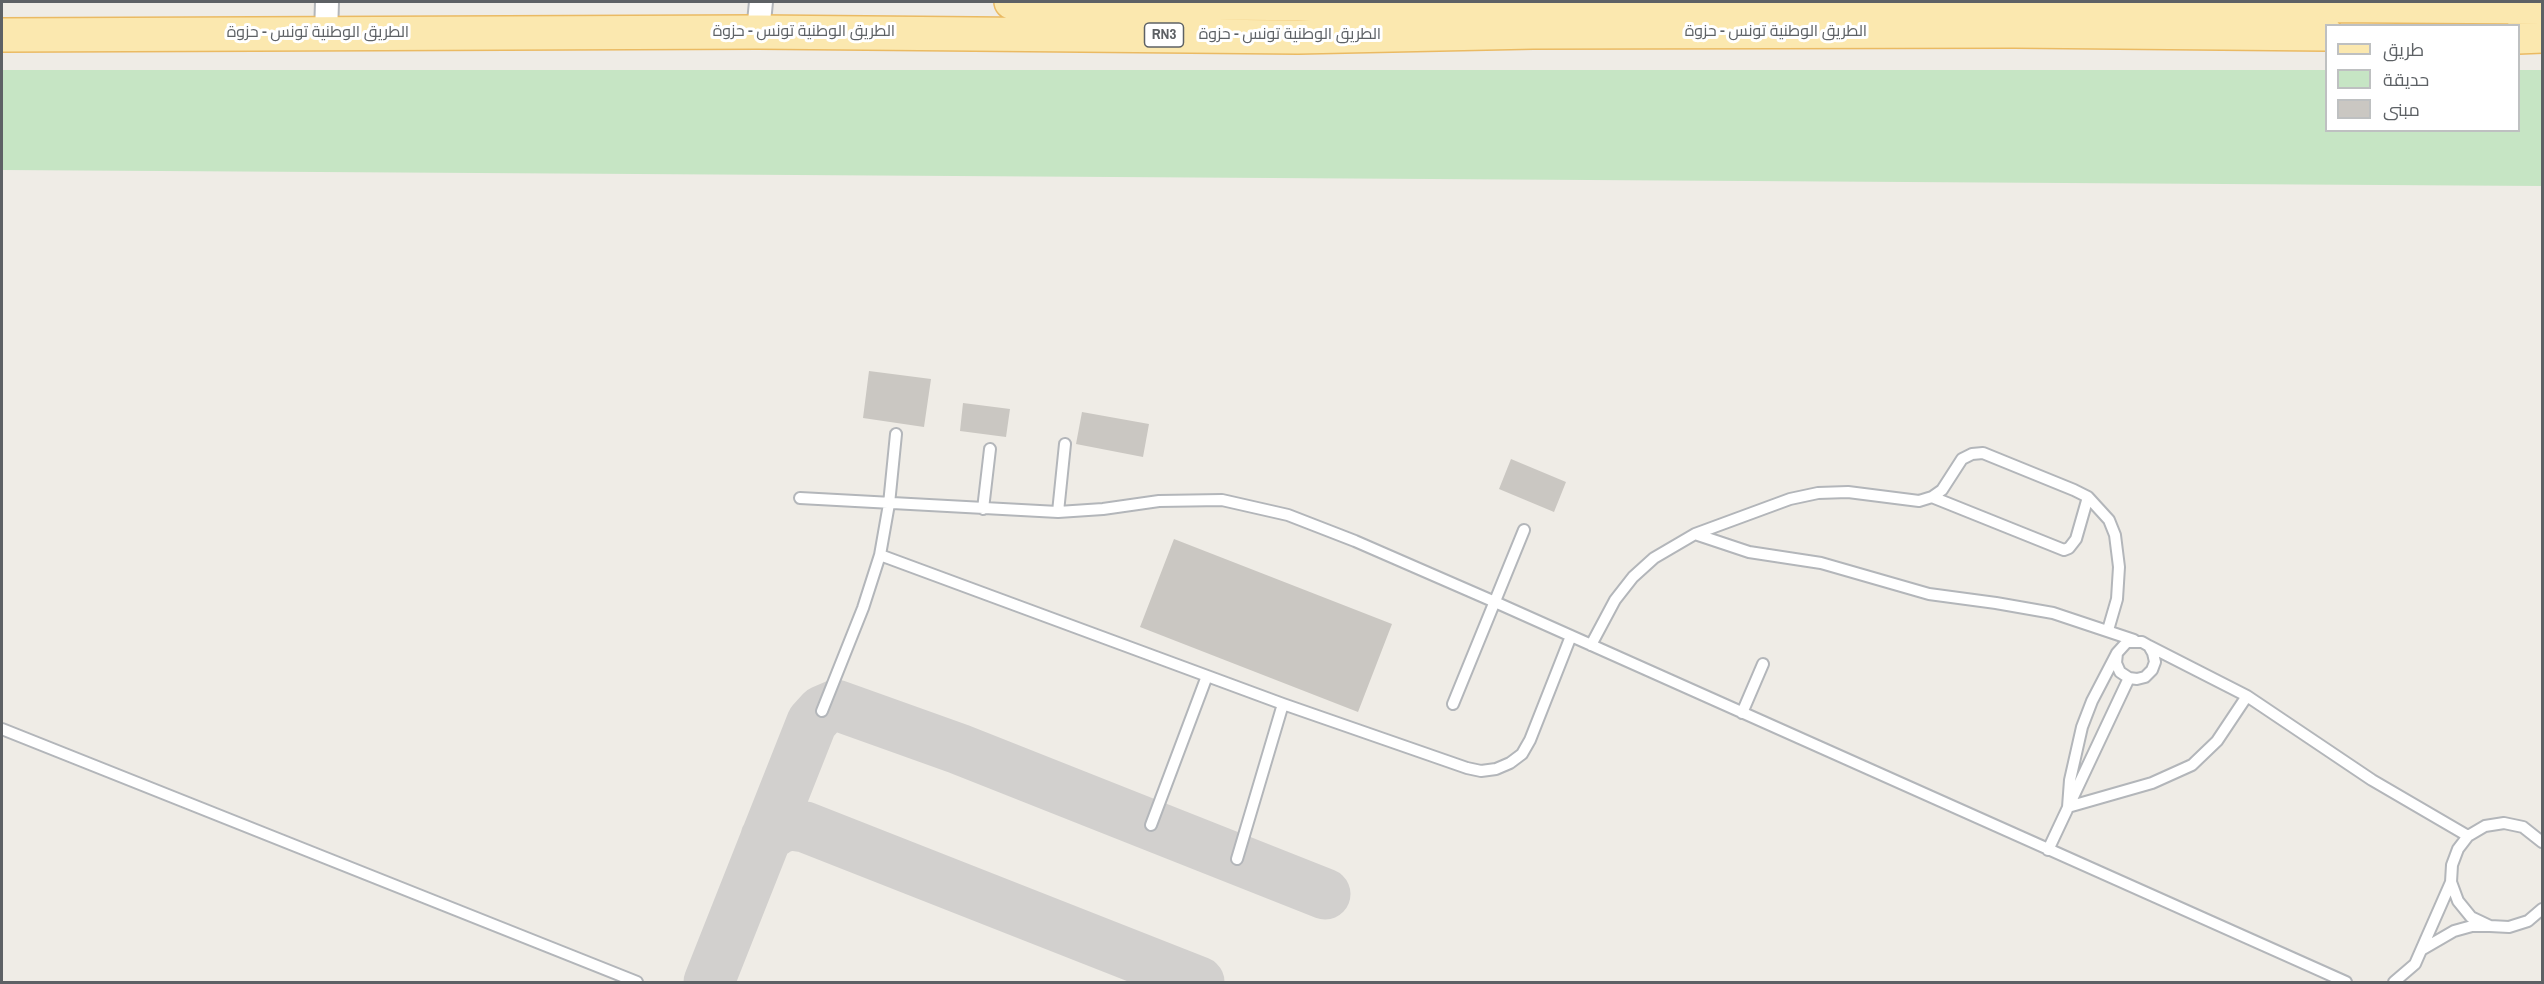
<!DOCTYPE html>
<meta charset="utf-8">
<style>
body{margin:0}
#map{position:relative;width:2544px;height:984px;overflow:hidden;background:#efece6;font-family:"Archivo Narrow",Cairo,sans-serif}
canvas{display:block}
.frame{position:absolute;inset:0;border:3px solid #5d6165;pointer-events:none}
.legend{position:absolute;left:2325px;top:24px;width:195px;height:108px;box-sizing:border-box;background:#fff;border:2px solid #bec0c1;margin:0;padding:8px 10px;list-style:none;font-size:18px;color:#5d6165}
.legend li{display:flex;align-items:center;gap:12px;height:30px}
.legend b{width:30px;border:2px solid #bec0c1}
</style>
<div id="map">
<canvas width="2544" height="984"></canvas>
<div class="frame"></div>
<ul class="legend">
<li><b style="height:8px;background:#fbe8af"></b>طريق</li>
<li><b style="height:16px;background:#c6e5c4"></b>حديقة</li>
<li><b style="height:16px;background:#cac7c2"></b>مبنى</li>
</ul>
</div>
<script>
const g = document.querySelector('canvas').getContext('2d');
g.lineJoin = 'round';
function paint(path, color) { g.fillStyle = color; g.fill(path, 'evenodd'); }
const poly = rows => new Path2D(rows.map(r => 'M' + r).join(''));
function trace(path, color, width, dash) { g.strokeStyle = color; g.lineWidth = width; g.lineCap = dash ? 'butt' : 'round'; g.setLineDash(dash || []); g.stroke(path); }
function drawText(font, color, halo, rows, align = 'center') {
  g.font = font + ' "Archivo Narrow",Cairo,sans-serif'; g.lineWidth = 6; g.setLineDash([]); g.textBaseline = 'middle'; g.strokeStyle = halo; g.fillStyle = color; for (const [text, x, y, turn = 0] of rows) {
    g.save(); g.translate(x, y); g.rotate((+turn || 0) * Math.PI / 180); g.textAlign = isNaN(turn) ? turn : align; if (halo) g.strokeText(text, 0, 0); g.fillText(text, 0, 0); g.restore();
  }
}
const green = poly([
 [2,70,2326,70,2326,130,2518,130,2519,70,2542,70,2542,186,2,170]
]);
const taxiway = poly([
 [766,837,780,828,791,825,805,827,1199,982],
 [709,982,812,722,822,711,836,705,959,749,1325,894]
]);
const building = poly([
 [869,371,931,379,924,427,863,418],
 [963,403,1010,409,1006,437,960,431],
 [1082,412,1149,424,1143,457,1076,444],
 [1511,459,1566,482,1554,512,1499,489],
 [1174,539,1392,624,1358,712,1140,627]
]);
const service = poly([
 [1932,497,2064,550,2069,548,2076,539,2088,497],
 [800,498,1058,512,1103,509,1159,501,1222,500,1288,515,1355,541,1495,602,2346,982],
 [983,509,990,449],
 [1058,512,1065,444],
 [1695,534,1749,552,1821,563,1929,594,1996,603,2053,613,2134,640],
 [880,555,1283,704,1467,768,1481,771,1496,769,1510,763,1522,754,1530,740,1571,636],
 [1591,645,1615,600,1633,577,1654,558,1695,534,1790,499,1818,493,1848,492,1919,501,1932,497,1942,490,1962,459,1972,454,1983,453,2074,490,2088,497,2109,520,2115,535,2119,567,2117,599,2108,630],
 [2149,646,2247,696,2372,780,2468,836],
 [1453,704,1524,530],
 [822,711,863,608,880,555,889,504,896,434],
 [1742,713,1763,664],
 [2,729,637,982],
 [2068,807,2070,780,2082,727,2092,701,2117,653,2127,642,2142,642,2149,646,2153,653,2155,662,2152,670,2145,677,2137,679,2129,678,2120,672,2116,663,2117,653],
 [2068,807,2152,783,2192,765,2217,741,2247,696],
 [1151,825,1207,676],
 [2542,842,2523,827,2504,823,2485,826,2468,836,2458,849,2452,865,2451,882,2458,901,2471,917,2490,926,2509,927,2528,921,2542,909],
 [2048,850,2129,678],
 [1237,859,1283,704],
 [2423,949,2454,931,2472,926,2488,926],
 [2394,982,2415,964,2451,882]
]);
const minor = poly([
 [758,32,761,2],
 [326,34,327,2]
]);
const primary = poly([
 [1011,2,1534,5,1970,3,2542,7],
 [2,35,758,32,1298,37,1533,32,2014,31,2326,34],
 [2518,37,2542,36]
]);
const shields = [
 [1164,35,39]
];
const shieldNames = [
 ["RN3",1164,35]
];
const streetNames = [
 ["الطريق الوطنية تونس - حزوة",804,32],
 ["الطريق الوطنية تونس - حزوة",1776,32],
 ["الطريق الوطنية تونس - حزوة",318,33],
 ["الطريق الوطنية تونس - حزوة",1290,35]
];
paint(green, '#c6e5c4');
trace(taxiway, '#d2d0ce', 51);
paint(building, '#cac7c2');
trace(service, '#b3b6ba', 14);
trace(minor, '#b3b6ba', 26);
trace(primary, '#eaba63', 36);
trace(service, '#fff', 10);
trace(minor, '#fff', 22);
trace(primary, '#fbe8af', 33);
for (const [x, y, w] of shields) { const box = new Path2D(); box.roundRect(x - w / 2, y - 12, w, 24, 4.5); g.fillStyle = '#fff'; g.fill(box); trace(box, '#5d6165', 1.5); }
drawText('bold 15px', '#5d6165', null, shieldNames);
drawText('16px', '#5d6165', '#fff', streetNames);
</script>
